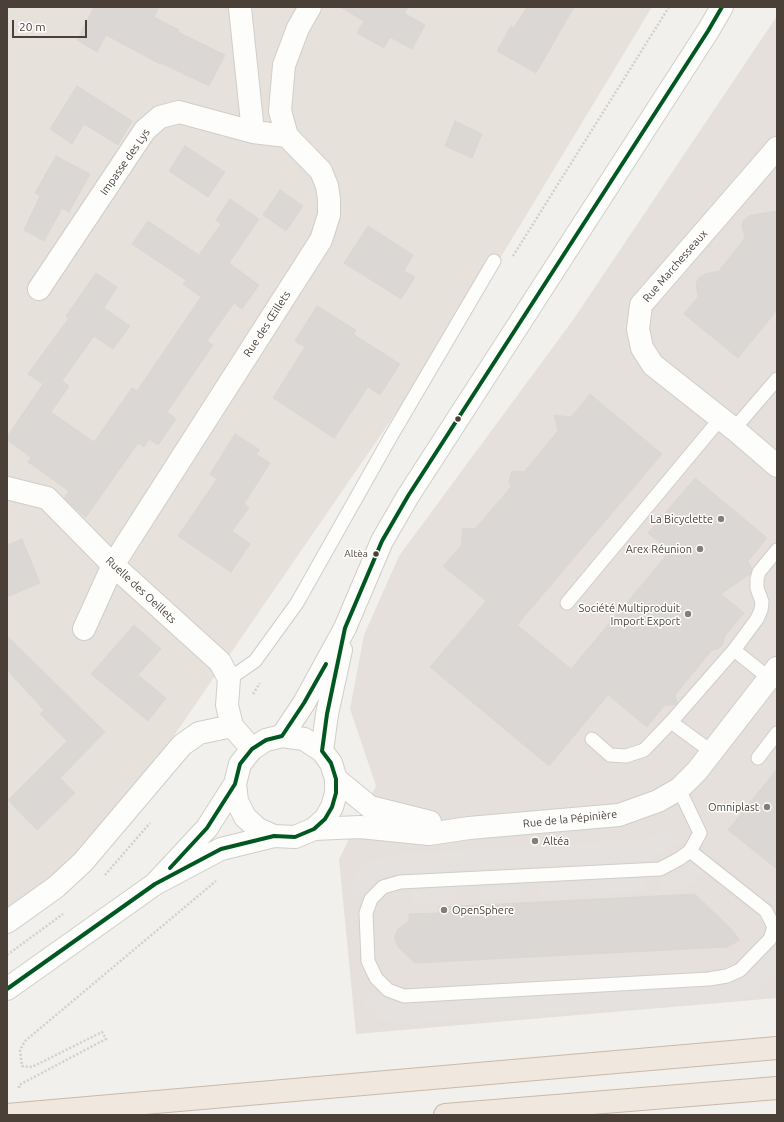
<!DOCTYPE html>
<meta charset="utf-8">
<style>
body{margin:0}
#map{position:relative;width:784px;height:1122px;overflow:hidden;background:#f2f0ed;font-family:Ubuntu,sans-serif}
canvas{display:block}
.frame{position:absolute;inset:0;border:8px solid #4a4038;pointer-events:none}
.scale{position:absolute;left:12px;top:20px;width:75px;height:18px;box-sizing:border-box;border:2px solid #4a4038;border-top:0;padding-left:5px;font-size:12px;line-height:14px;white-space:nowrap;color:#4a4038;-webkit-text-stroke:3px #fff;paint-order:stroke}
</style>
<div id="map">
<canvas width="784" height="1122"></canvas>
<div class="frame"></div>
<div class="scale">20 m</div>
</div>
<script>
const g = document.querySelector('canvas').getContext('2d');
g.lineJoin = 'round';
function paint(path, color) { g.fillStyle = color; g.fill(path, 'evenodd'); }
const poly = rows => new Path2D(rows.map(r => 'M' + r).join(''));
function trace(path, color, width, dash) { g.strokeStyle = color; g.lineWidth = width; g.lineCap = dash ? 'butt' : 'round'; g.setLineDash(dash || []); g.stroke(path); }
function drawText(font, color, halo, rows, align = 'center') {
  g.font = font + ' Ubuntu,sans-serif'; g.lineWidth = 3; g.setLineDash([]); g.textBaseline = 'middle'; g.strokeStyle = halo; g.fillStyle = color; for (const [text, x, y, turn = 0] of rows) {
    g.save(); g.translate(x, y); g.rotate((+turn || 0) * Math.PI / 180); g.textAlign = isNaN(turn) ? turn : align; if (halo) g.strokeText(text, 0, 0); g.fillText(text, 0, 0); g.restore();
  }
}
const residential = poly([
 [7,7,652,7,484,285,78,875,7,928]
]);
const industrial = poly([
 [777,16,777,998,356,1034,339,859,376,786,350,709,364,635,399,556,573,320]
]);
const parking = poly([
 [666,828,681,841,649,860,407,873,392,875,376,879,357,899,345,890,362,864,387,856,408,853,646,839],
 [692,861,706,872,686,889,661,890,660,877,680,873],
 [646,878,646,892,539,898,539,884],
 [521,885,522,898,479,901,478,887],
 [454,888,455,902,413,904,412,891],
 [777,944,777,972,758,993,737,1001,401,1024,378,1019,361,1003,369,991,386,1000,403,1004,731,984,747,976]
]);
const building = poly([
 [94,7,159,7,154,17,179,30,178,32,225,55,209,86,161,63,160,64,106,35,97,52,77,40,94,7],
 [340,7,408,7,404,13,425,25,412,49,390,37,384,48,357,33,364,21,340,7],
 [527,7,574,7,536,73,497,51,511,26,514,28,527,7],
 [77,86,132,121,118,145,84,124,72,144,50,129,77,86],
 [455,121,482,134,472,158,445,146,455,121],
 [185,146,225,172,208,197,169,171,185,146],
 [56,156,90,174,69,212,62,208,44,241,24,230,40,196,35,193,56,156],
 [280,190,303,206,286,231,263,215,280,190],
 [230,199,259,219,229,263,259,285,242,309,234,303,207,341,213,345,167,412,176,419,158,445,149,439,144,447,138,443,86,517,77,510,64,498,69,491,28,462,31,457,7,440,7,437,43,384,28,374,69,318,66,316,96,273,117,287,104,308,130,326,113,349,94,336,62,381,69,386,51,412,94,442,132,388,137,391,201,297,183,284,186,280,132,244,148,221,199,255,221,224,216,220,230,199],
 [777,211,777,310,738,358,684,314,698,297,696,283,699,278,705,274,719,271,745,238,742,226,743,221,747,217,751,215,777,211],
 [368,226,413,255,404,271,415,277,401,299,344,263,368,226],
 [317,306,356,330,353,334,400,364,380,395,368,387,334,438,273,398,305,347,295,341,317,306],
 [590,394,662,454,517,625,571,669,670,551,648,533,695,478,767,538,748,561,752,569,750,574,721,594,744,613,725,636,722,646,717,649,712,650,675,695,677,703,676,704,664,706,647,727,608,695,549,766,430,667,486,601,443,566,461,546,463,528,475,529,511,487,509,481,512,471,524,472,558,431,554,415,571,417,590,394],
 [235,434,260,450,256,454,270,463,244,504,249,508,232,531,250,544,231,572,178,536,217,479,210,474,235,434],
 [22,539,40,583,7,597,7,545,22,539],
 [134,625,161,649,138,675,166,698,148,721,91,674,134,625],
 [7,636,105,732,60,778,75,793,37,830,8,800,67,741,40,714,44,710,7,670,7,636],
 [777,769,777,869,728,830,777,769],
 [695,894,732,930,740,940,727,947,415,963,398,947,395,940,395,936,398,929,409,921,409,914,439,913,439,907,695,894]
]);
const path = poly([
 [513,256,669,7],
 [253,694,260,683],
 [105,875,150,823],
 [7,955,63,914],
 [19,1088,19,1085,106,1039,102,1032,32,1067,22,1066,20,1050,25,1041,216,881]
]);
const service = poly([
 [734,429,777,379],
 [567,603,720,419],
 [734,650,769,678],
 [229,679,255,661,297,603,390,438,494,261],
 [671,722,712,752],
 [592,739,610,755,626,756,644,750,671,722,734,650,757,619,761,610,762,602,757,588,757,579,759,572,777,550],
 [758,758,777,733],
 [679,789,700,833,690,851,679,859,660,869,400,882,383,887,371,899,366,913,368,961,376,978,388,990,404,996,709,979,727,976,740,970,770,939,774,927,766,911,690,851]
]);
const minor = poly([
 [240,8,253,132],
 [777,148,641,305,638,329,642,348,653,365,734,429,777,466],
 [39,289,145,130,160,117,179,112,253,132,287,136],
 [7,488,47,498,113,565,220,662,229,679,227,705,232,726,252,749],
 [84,629,113,565,321,240,329,215,329,199,327,186,321,171,287,136,280,111,284,65,298,28,310,7],
 [336,779,370,807,430,822],
 [314,829,360,827,429,834,469,828,619,815,658,801,679,789,697,771,777,668],
 [7,922,56,887,83,862,182,745,199,733,232,726]
]);
const tertiary = poly([
 [282,736,304,703,345,628,382,541,408,496,708,31,722,7],
 [322,751,327,714,341,650],
 [235,784,237,801,245,817,258,829,274,836],
 [7,989,155,884,221,849,274,836,295,837,314,829,325,819,332,807,336,793,336,779,331,763,322,751,304,739,282,736,266,740,252,749,240,764,235,784,207,828,155,884]
]);
const trunk = poly([
 [7,1115,777,1048],
 [445,1115,777,1088]
]);
const bus1 = poly([
 [170,868,207,828,235,784,240,764,252,749,266,740,282,736,304,703,326,664],
 [7,989,155,884,221,849,274,836,295,837,314,829,325,819,332,807,336,793,336,779,331,763,322,751,327,714,345,628,382,541,408,496,708,31,722,7]
]);
const markers = [
 [458,419,3.5,"#4a4038"],
 [721,519,4,"#857e77"],
 [700,549,4,"#857e77"],
 [376,554,3.5,"#4a4038"],
 [688,614,4,"#857e77"],
 [767,807,4,"#857e77"],
 [535,841,4,"#857e77"],
 [444,910,4,"#857e77"]
];
const busNames = [
 ["Altèa",368,554]
];
const streetNames = [
 ["Impasse des Lys",125,162,-55],
 ["Rue Marchesseaux",675,266,-49],
 ["Rue des Œillets",267,324,-57],
 ["Ruelle des Oeillets",141,590,43],
 ["Rue de la Pépinière",570,819,-6]
];
const poiNames = [
 ["La Bicyclette",713,519],
 ["Arex Réunion",692,549],
 ["Société Multiproduit",680,608],
 ["Import Export",680,621],
 ["Omniplast",759,807],
 ["Altéa",543,841,"left"],
 ["OpenSphere",452,910,"left"]
];
paint(residential, '#e6e1da');
paint(industrial, '#e5e0dc');
paint(parking, '#e4e1de');
paint(building, '#dad7d4');
trace(building, '#dbd7d2', 1);
trace(service, '#d0cdca', 15);
trace(minor, '#d0cdca', 24);
trace(tertiary, '#d0cdca', 24);
trace(trunk, '#cab8a8', 24);
trace(path, '#d2d0cb', 2.5, [2, 2]);
trace(service, '#fdfdfc', 13);
trace(minor, '#fdfdfc', 22);
trace(tertiary, '#fdfdfc', 22);
trace(trunk, '#f0e8df', 22);
trace(bus1, '#005820', 4);
for (const [x, y, r, color] of markers) { const dot = new Path2D(); dot.arc(x, y, r, 0, 2 * Math.PI); g.fillStyle = color; g.fill(dot); trace(dot, '#fff', 1.5); }
drawText('10px', '#4a4038', '#fff', busNames, 'right');
drawText('11px', '#4a4038', '#fff', streetNames);
drawText('11px', '#4a4038', '#fff', poiNames, 'right');
</script>
